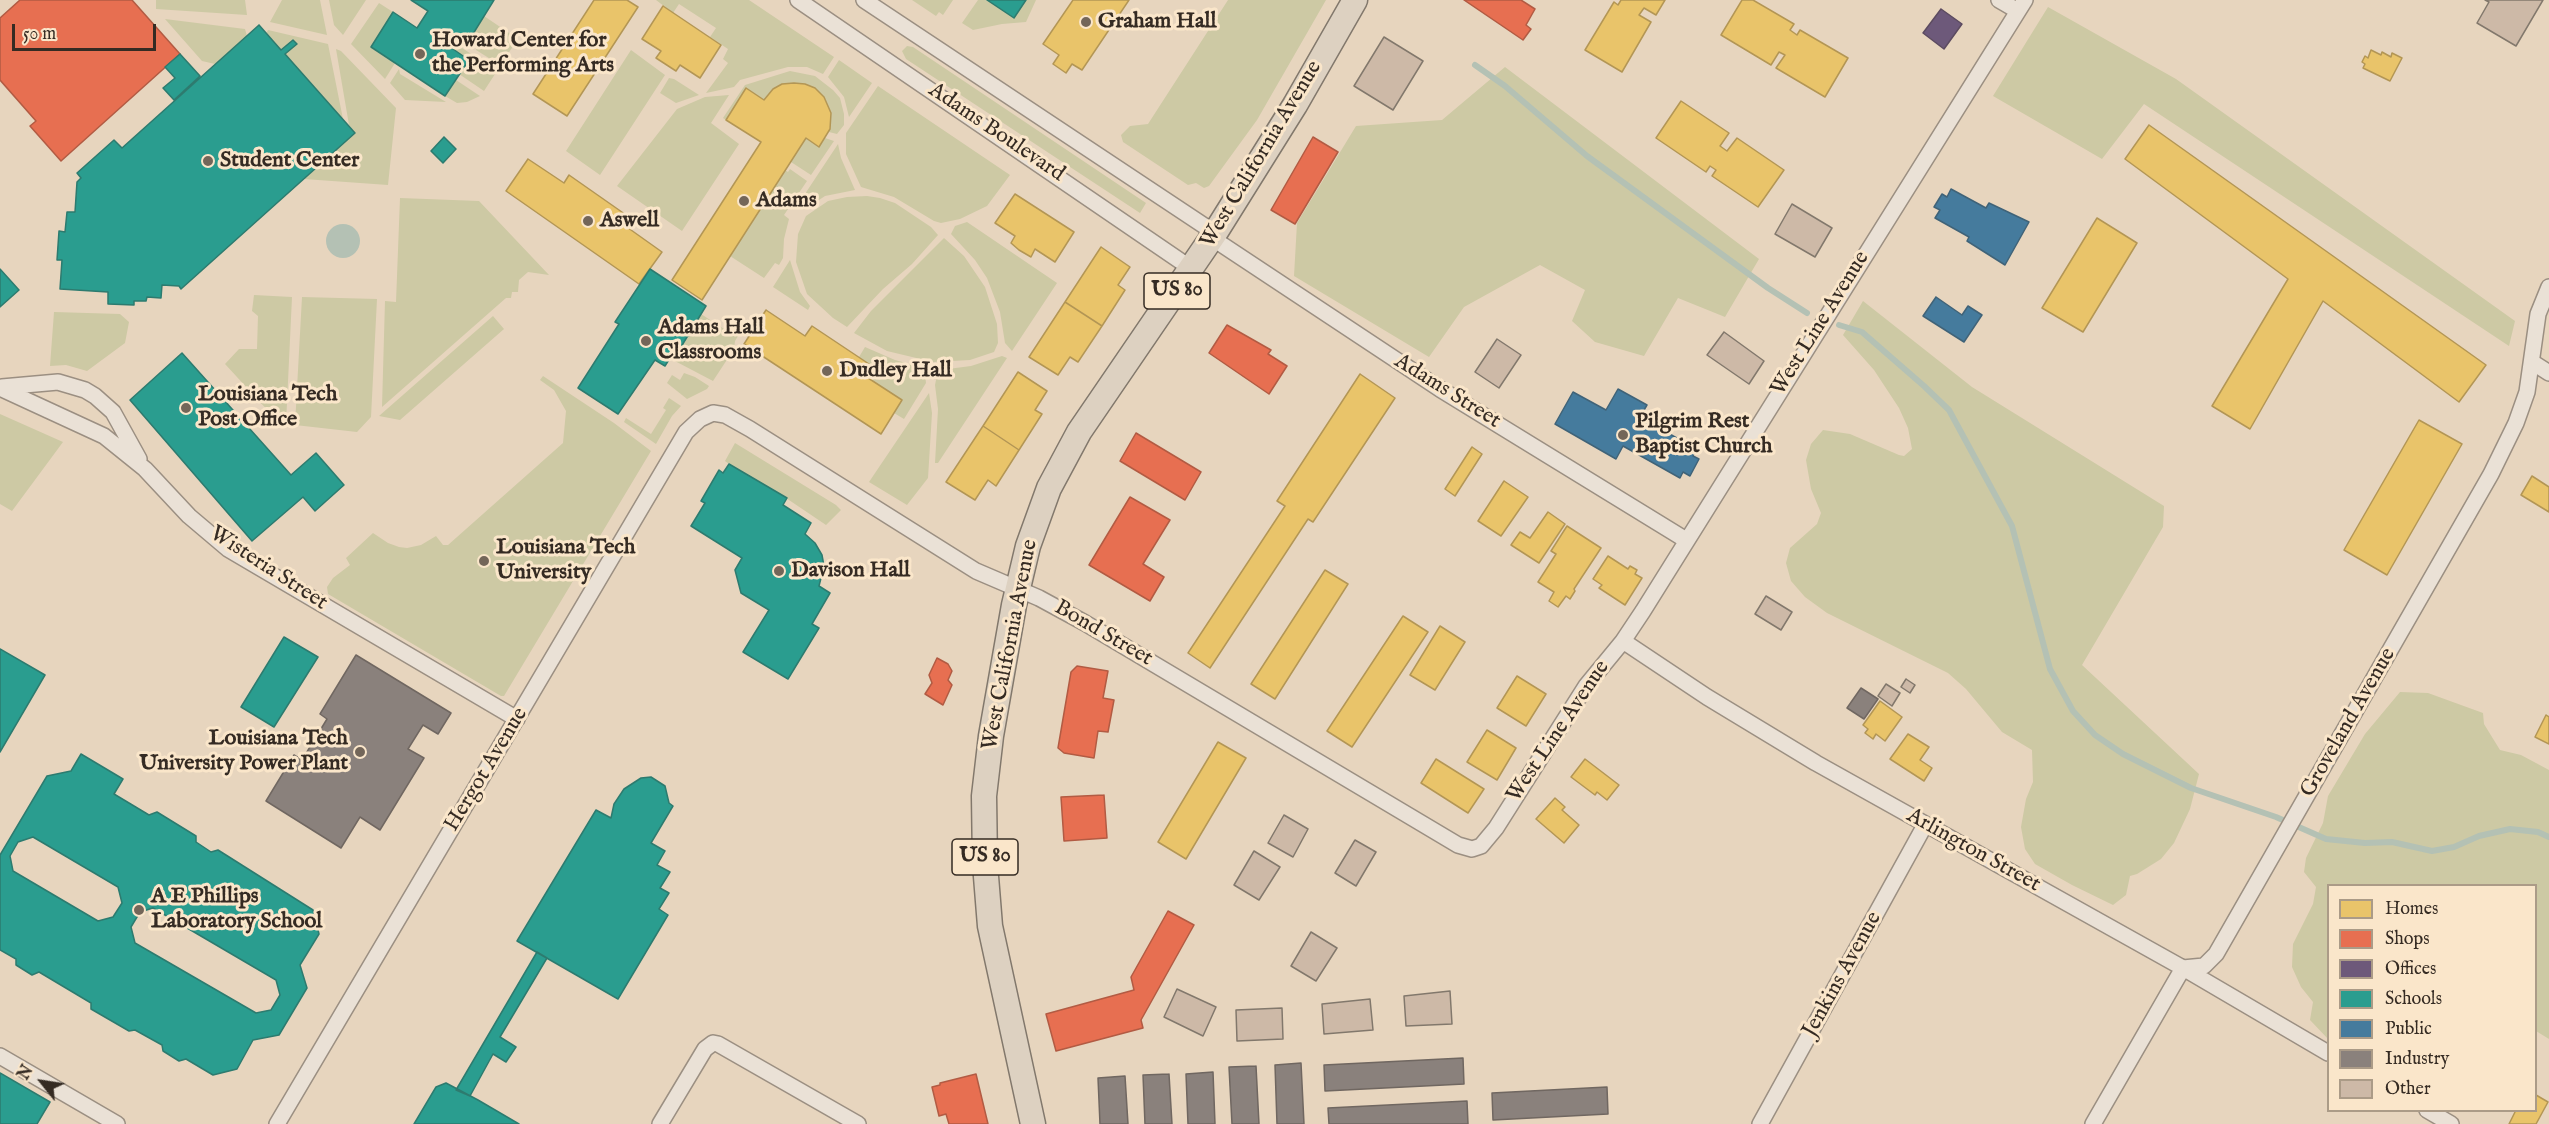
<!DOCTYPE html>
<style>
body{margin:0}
#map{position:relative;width:2549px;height:1124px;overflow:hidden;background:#e7d5be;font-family:"IM FELL English",serif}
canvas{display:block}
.legend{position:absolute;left:2327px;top:884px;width:210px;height:228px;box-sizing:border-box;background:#fae6ca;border:2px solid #ab9b87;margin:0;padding:8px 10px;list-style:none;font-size:18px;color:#352b23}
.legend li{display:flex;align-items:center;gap:12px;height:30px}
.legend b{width:30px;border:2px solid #ab9b87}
.north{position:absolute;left:12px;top:1052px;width:60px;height:60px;-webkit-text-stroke:4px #fae6ca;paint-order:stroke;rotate:300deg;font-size:16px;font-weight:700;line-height:24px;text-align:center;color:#352b23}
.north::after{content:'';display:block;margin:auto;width:21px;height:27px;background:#352b23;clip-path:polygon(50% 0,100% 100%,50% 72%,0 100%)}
.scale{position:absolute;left:12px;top:24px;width:144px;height:27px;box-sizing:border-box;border:3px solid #352b23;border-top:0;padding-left:8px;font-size:18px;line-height:21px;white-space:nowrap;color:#352b23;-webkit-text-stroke:4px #fae6ca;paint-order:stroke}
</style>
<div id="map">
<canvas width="2549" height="1124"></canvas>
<ul class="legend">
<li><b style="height:16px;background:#e9c46a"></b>Homes</li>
<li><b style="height:16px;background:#e76f51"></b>Shops</li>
<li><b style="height:16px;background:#6d597a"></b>Offices</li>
<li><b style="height:16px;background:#2a9d8f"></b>Schools</li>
<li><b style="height:16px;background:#457b9d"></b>Public</li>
<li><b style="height:16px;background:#8a817c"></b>Industry</li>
<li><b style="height:16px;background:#cdb9a7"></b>Other</li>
</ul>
<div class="north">N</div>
<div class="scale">50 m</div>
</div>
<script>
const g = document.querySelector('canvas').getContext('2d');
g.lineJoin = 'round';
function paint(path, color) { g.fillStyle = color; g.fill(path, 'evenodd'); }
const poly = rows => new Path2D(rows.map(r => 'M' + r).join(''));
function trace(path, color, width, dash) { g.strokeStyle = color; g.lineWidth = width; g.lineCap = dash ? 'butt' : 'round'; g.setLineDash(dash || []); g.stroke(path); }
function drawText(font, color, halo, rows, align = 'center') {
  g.font = font + ' "IM FELL English",serif'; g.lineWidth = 6; g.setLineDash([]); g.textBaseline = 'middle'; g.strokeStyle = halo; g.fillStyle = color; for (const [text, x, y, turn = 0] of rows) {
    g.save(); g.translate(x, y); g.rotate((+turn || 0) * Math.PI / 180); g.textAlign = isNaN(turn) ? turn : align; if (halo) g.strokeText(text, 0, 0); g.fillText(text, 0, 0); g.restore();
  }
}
const green = poly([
 [156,0,245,0,247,15,156,9],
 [282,0,320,0,327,35,270,22],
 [329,0,366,0,343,35,334,25],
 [656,0,749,0,834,57,823,74,807,67,788,67,740,80,734,87,706,93,728,63,723,59,728,49,710,37,716,28,679,4,673,13],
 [912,0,953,0,943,15,939,12,936,16],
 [978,0,987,0,1014,18,1026,0,1036,0,1026,22,1002,24,973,30,962,23],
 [1228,0,1326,0,1257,120,1209,186,1204,188,1196,183,1188,185,1123,142,1121,135,1130,126,1148,124],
 [379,3,393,12,371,47,395,63,385,79,351,44],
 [2048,7,2176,79,2515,321,2509,346,2144,104,2102,159,1993,96],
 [484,16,512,35,514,45,500,65,476,50,479,44,470,38],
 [165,19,245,29,247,36,215,64,202,61],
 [268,30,328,44,343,119,285,54,296,43,293,40,281,50,266,34],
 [453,42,497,71,484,91,459,74,450,47],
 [907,46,913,47,1146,203,1140,213,906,59,902,51],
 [336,49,341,51,396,108,388,185,304,179,355,133,349,125],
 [631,50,665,75,600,175,566,151],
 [839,60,872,83,849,117,844,97,828,77],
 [1505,67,1759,259,1725,317,1678,298,1644,356,1595,342,1572,321,1585,290,1540,265,1464,307,1429,357,1294,276,1297,223,1356,126,1442,120],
 [399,69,400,74,446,102,405,100,390,83],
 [790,71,815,76,833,90,840,98,844,114,844,125,837,134,829,132,831,113,824,97,815,88,805,84,782,84,773,89,764,100,746,89,726,120,723,118,745,85],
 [669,78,674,79,699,95,676,103,660,93],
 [456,80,480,96,467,102,457,103,445,96],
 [878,86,1010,175,987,206,960,219,941,223,934,221,894,197,861,187,846,154,846,133],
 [729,95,711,123,739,144,682,231,617,186,677,109,705,97],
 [806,138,819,146,825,138,834,141,811,175,791,162],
 [838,144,841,158,855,190,825,196,804,210,797,206],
 [790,169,807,181,784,215,789,219,784,239,783,258,779,265,775,263,764,278,730,256,785,170,788,172],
 [867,196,880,198,895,203,931,227,938,235,912,264,883,289,847,327,833,318,807,294,796,262,798,234,806,216,828,201,847,197],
 [400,198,479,201,549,275,528,272,519,280,518,292,512,292,511,298,506,298,382,407,385,301,396,302],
 [967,222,1057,283,1012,351,1005,343,1000,312,987,278,975,260,951,234,955,226],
 [944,238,964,256,985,287,997,324,998,343,994,352,970,360,933,362,887,351,854,333,871,311],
 [790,260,800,292,810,306,808,310,773,287],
 [254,295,292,297,286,424,283,427,225,364,239,349,257,349,258,316,252,311],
 [302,297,377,299,371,417,357,432,295,425],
 [1863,301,1972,387,2164,506,2163,527,2082,665,2199,774,2190,809,2174,843,2161,859,2137,874,2130,876,2126,895,2113,905,2072,885,2035,864,2025,849,2021,827,2026,799,2033,782,2032,750,2002,732,1966,689,1948,673,1827,613,1805,597,1791,581,1786,563,1790,548,1817,524,1821,513,1811,489,1806,460,1811,444,1823,430,1850,434,1899,455,1904,456,1912,449,1908,428,1899,408,1874,370,1843,335],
 [54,312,120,314,129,322,125,343,87,371,66,365,50,366],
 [701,314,724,329,730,320,743,328,735,341,734,349,713,381,673,360],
 [493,316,504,329,400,420,379,416],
 [865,347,895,360,917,366,925,374,926,383,904,419,894,413,902,400,865,376,871,366,859,357],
 [1002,356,1007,358,938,463,935,463,938,409,935,385,937,375,948,369,971,366],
 [684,373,695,377,709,386,707,389,687,399,667,383,672,375,680,380],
 [543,376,614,423,651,451,504,696,501,696,328,594,327,587,333,578,350,565,346,558,373,533,388,543,399,547,407,548,421,545,436,536,443,545,448,545,563,443,566,411,554,390,540,380],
 [929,393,932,413,928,478,907,505,869,482],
 [669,398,681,406,672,416,656,444,624,422,626,418,651,434,666,410,663,408],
 [0,414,63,442,12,511,0,504],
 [735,443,836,505,841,510,826,525,786,498,729,464,725,461],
 [2400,692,2428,693,2483,713,2484,724,2500,750,2521,755,2549,770,2549,1039,2536,1031,2536,886,2328,886,2328,1039,2310,1020,2313,1002,2301,987,2292,967,2293,944,2313,904,2316,887,2304,872,2306,858,2323,823,2328,796,2365,734]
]);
const water = poly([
 '326 241a17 17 0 1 1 34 0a17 17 0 1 1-34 0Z'
]);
const homes = poly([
 [594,0,627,0,638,7,567,116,533,94,594,0],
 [1073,0,1129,0,1082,70,1072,64,1066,73,1053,64,1059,55,1043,44,1073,0],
 [1621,0,1665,0,1656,15,1644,8,1639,15,1651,22,1622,72,1585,50,1614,2,1618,5,1621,0],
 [1742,0,1753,0,1794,24,1790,30,1797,35,1800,30,1848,58,1825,97,1776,68,1785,55,1779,52,1771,65,1721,35,1742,0],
 [663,6,721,45,700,78,680,65,676,71,656,58,661,51,642,39,663,6],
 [2371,50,2381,55,2382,52,2391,57,2392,53,2402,58,2390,81,2363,68,2365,64,2362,62,2365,56,2368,58,2371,50],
 [794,83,805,84,815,88,824,97,831,113,830,129,819,147,806,138,702,300,672,280,761,142,726,120,746,88,764,100,773,89,782,84,794,83],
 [1681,101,1729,133,1720,146,1727,151,1737,138,1784,170,1758,207,1712,176,1716,170,1710,166,1706,172,1656,138,1681,101],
 [2149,125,2486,365,2459,402,2323,301,2250,429,2212,406,2288,279,2125,159,2149,125],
 [528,159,564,183,569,175,629,217,624,225,662,252,639,284,506,191,528,159],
 [1015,194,1074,232,1055,262,1035,249,1031,257,1019,250,1011,243,1015,236,995,223,1015,194],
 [2097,218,2137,243,2083,332,2042,308,2097,218],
 [1101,247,1130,267,1118,285,1125,290,1102,326,1065,302,1101,247],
 [1065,302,1102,326,1078,362,1070,357,1058,375,1029,357,1065,302],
 [766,310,805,336,812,326,872,366,865,376,902,400,881,434,744,344,766,310],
 [1018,372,1047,391,1035,410,1042,414,1019,450,983,426,1018,372],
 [1360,374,1395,398,1313,522,1308,519,1210,668,1188,653,1285,506,1277,501,1360,374],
 [2419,420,2462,444,2387,575,2344,550,2419,420],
 [983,426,1019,450,996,486,988,480,975,500,946,482,983,426],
 [1472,447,1482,454,1455,496,1445,489,1472,447],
 [2532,476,2549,487,2549,512,2521,495,2532,476],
 [1504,481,1528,497,1501,536,1478,521,1504,481],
 [1548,512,1565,524,1539,563,1511,545,1520,532,1530,538,1548,512],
 [1567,526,1601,548,1574,589,1575,591,1570,599,1566,596,1558,607,1549,601,1554,592,1538,582,1556,554,1551,551,1567,526],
 [1608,556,1628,569,1630,566,1637,570,1635,574,1642,578,1625,605,1599,588,1602,585,1593,579,1608,556],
 [1325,570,1348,584,1275,699,1251,684,1325,570],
 [1403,616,1428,632,1352,747,1327,731,1403,616],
 [1440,626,1465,642,1435,690,1410,675,1440,626],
 [1517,676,1546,694,1526,726,1497,708,1517,676],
 [1880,701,1902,717,1885,741,1876,734,1873,739,1865,733,1868,729,1863,725,1880,701],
 [2546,715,2549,717,2549,744,2535,737,2546,715],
 [1487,730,1516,748,1497,780,1467,762,1487,730],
 [1908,734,1929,747,1920,760,1932,768,1924,781,1890,759,1908,734],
 [1218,742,1246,758,1186,859,1158,842,1218,742],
 [1436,759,1484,789,1468,813,1421,783,1436,759],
 [1585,759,1619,785,1607,800,1597,792,1595,795,1571,777,1585,759],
 [1555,798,1565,807,1562,810,1579,825,1564,843,1536,819,1555,798],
 [2536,1095,2548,1102,2536,1124,2509,1124,2516,1110,2536,1110,2536,1095]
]);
const shops = poly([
 [20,0,132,0,180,54,61,161,30,126,36,121,0,80,0,18,20,0],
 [1464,0,1521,0,1535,9,1526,25,1531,29,1523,40,1464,0],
 [1313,137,1338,152,1295,224,1271,210,1313,137],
 [1227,325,1271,350,1268,354,1287,366,1269,394,1209,353,1227,325],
 [1136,433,1201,472,1185,500,1120,461,1136,433],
 [1130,497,1170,520,1143,564,1164,577,1150,601,1089,565,1130,497],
 [937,658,948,664,952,671,948,680,952,685,943,705,925,694,932,683,929,675,937,658],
 [1077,666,1108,671,1103,698,1114,700,1108,732,1098,731,1094,758,1064,753,1058,748,1071,672,1077,666],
 [1104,795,1107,838,1064,841,1061,797,1104,795],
 [1168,911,1194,925,1141,1020,1143,1028,1056,1051,1046,1014,1134,990,1131,977,1168,911],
 [976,1074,988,1124,949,1124,946,1114,939,1116,932,1087,940,1085,940,1083,976,1074]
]);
const offices = poly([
 [1941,9,1962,24,1944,49,1923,33,1941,9]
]);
const schools = poly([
 [411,0,494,0,468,42,457,35,450,47,469,60,445,96,371,47,393,12,417,28,428,11,411,0],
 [987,0,1026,0,1014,18,987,0],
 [259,25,281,50,293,40,297,44,285,54,355,133,181,289,179,286,162,285,161,298,147,297,146,301,134,301,134,305,108,304,108,292,60,289,62,260,57,260,59,231,65,232,67,212,75,212,77,182,81,178,77,173,114,140,122,148,259,25],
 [180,54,200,76,174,100,163,88,175,78,165,67,180,54],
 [444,137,456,149,443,163,431,151,444,137],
 [0,269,19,290,0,307,0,269],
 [650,269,706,306,673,360,670,358,665,366,655,360,618,414,578,388,619,324,615,322,650,269],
 [182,353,291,475,316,453,344,485,315,511,303,497,252,541,130,400,182,353],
 [729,464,787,498,783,505,811,523,805,534,815,543,822,555,824,566,819,586,830,593,812,624,819,628,788,679,743,652,769,610,741,593,735,570,742,558,691,526,705,503,701,501,719,470,723,473,729,464],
 [284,637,318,657,274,727,241,707,284,637],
 [0,649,45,675,0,752,0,649],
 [81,754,123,779,114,794,149,815,157,812,196,836,196,842,211,852,218,850,313,910,319,934,300,965,307,988,279,1035,253,1040,237,1069,213,1075,186,1059,179,1061,163,1051,162,1045,135,1030,129,1031,91,1009,91,1003,39,972,32,975,16,965,16,959,0,950,0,855,47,776,71,771,81,754],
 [33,837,118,887,122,903,113,917,98,921,13,871,10,856,18,842,33,837],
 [153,908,276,980,280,995,271,1010,256,1013,135,943,131,927,140,912,153,908],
 [651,777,665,786,669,803,673,806,651,843,665,851,657,865,670,872,660,888,669,893,659,909,668,915,618,999,517,941,596,810,611,818,614,804,624,789,641,778,651,777],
 [537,952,547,958,500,1037,516,1047,506,1062,493,1054,470,1096,456,1090,537,952],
 [0,1073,50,1102,37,1124,0,1124,0,1073],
 [446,1083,478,1100,519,1124,414,1124,436,1087,446,1083]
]);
const public = poly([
 [1951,189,1986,208,1989,203,2029,222,2005,265,1967,241,1969,237,1935,218,1940,210,1934,207,1942,194,1947,197,1951,189],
 [1936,297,1962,315,1968,306,1982,315,1964,342,1923,316,1936,297],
 [1618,389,1647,405,1640,417,1696,449,1693,456,1699,459,1690,476,1683,472,1680,478,1623,446,1616,459,1555,424,1573,392,1606,410,1618,389]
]);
const industry = poly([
 [356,655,451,713,438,734,423,725,408,749,424,758,380,830,360,817,341,848,266,801,294,755,302,760,327,719,320,714,356,655],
 [1861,688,1878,699,1864,719,1847,708,1861,688],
 [1463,1058,1464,1084,1325,1091,1324,1065,1463,1058],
 [1301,1063,1304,1124,1277,1124,1275,1065,1301,1063],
 [1256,1066,1259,1124,1232,1124,1229,1067,1256,1066],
 [1213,1072,1215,1124,1188,1124,1186,1074,1213,1072],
 [1169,1074,1172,1124,1145,1124,1143,1075,1169,1074],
 [1125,1076,1128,1124,1100,1124,1098,1078,1125,1076],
 [1607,1087,1608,1114,1493,1120,1492,1093,1607,1087],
 [1467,1101,1468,1124,1329,1124,1328,1108,1467,1101]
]);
const stream = poly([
 [1475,65,1505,86,1587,156,1768,288,1807,313],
 [1839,325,1862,332,1924,386,1949,410,2012,526,2050,669,2073,711,2095,735,2123,754,2191,788,2276,817,2326,839,2365,843,2392,842,2432,851,2454,847,2479,836,2510,829,2538,832,2549,837]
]);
const building = poly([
 [2485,0,2543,0,2516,46,2477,23,2489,2,2485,0],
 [1384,37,1423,61,1393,110,1354,86,1384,37],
 [1792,204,1832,228,1815,257,1775,234,1792,204],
 [1724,332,1764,361,1749,384,1707,355,1724,332],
 [1497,339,1521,355,1499,388,1475,372,1497,339],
 [1766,596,1792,612,1781,630,1755,614,1766,596],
 [1906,679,1915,685,1910,693,1901,687,1906,679],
 [1886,684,1900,693,1892,706,1878,696,1886,684],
 [1284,815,1308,829,1293,857,1268,843,1284,815],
 [1355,840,1376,852,1356,886,1335,873,1355,840],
 [1254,851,1280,867,1259,900,1234,885,1254,851],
 [1311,932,1337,948,1316,981,1291,966,1311,932],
 [1177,989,1216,1007,1203,1036,1164,1017,1177,989],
 [1450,991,1452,1024,1406,1026,1404,996,1450,991],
 [1370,999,1373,1030,1324,1034,1322,1004,1370,999],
 [1282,1008,1283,1039,1237,1041,1236,1010,1282,1008]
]);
const minor = poly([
 [798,0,1192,269],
 [864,0,1215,233],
 [1999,0,2018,11],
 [1212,238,1440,389,1686,540],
 [2532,362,2549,373],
 [2,387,58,382,85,390,95,396,113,412,139,459],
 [0,388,104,436,145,469,189,516,228,549,517,719],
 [1623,641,1707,697,1816,763,2183,968,2328,1053],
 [0,1056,117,1124],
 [2427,1110,2451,1124],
 [277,1124,686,432,700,419,713,413,725,415,750,429,976,571,1039,598,1085,623,1458,845,1472,849,1481,846,1496,828,1586,686,1623,641,1643,611,2025,0],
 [660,1124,705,1049,713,1043,718,1044,858,1124],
 [1760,1124,1925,825],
 [2093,1124,2183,968,2204,966,2216,954,2491,474,2516,423,2527,392,2538,314,2549,287]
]);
const primary = poly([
 [1033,1124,990,926,985,864,984,796,991,736,1014,605,1028,546,1049,488,1079,432,1215,233,1295,105,1355,0]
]);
const markers = [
 [1086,22,6,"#736659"],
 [420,54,6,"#736659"],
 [208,161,6,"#736659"],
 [744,201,6,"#736659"],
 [588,221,6,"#736659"],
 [646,341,6,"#736659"],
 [827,371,6,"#736659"],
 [186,408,6,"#736659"],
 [1623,435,6,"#736659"],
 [484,561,6,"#736659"],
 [779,571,6,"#736659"],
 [360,752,6,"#736659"],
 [139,910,6,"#736659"]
];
const shields = [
 [1177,291,66],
 [985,857,66]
];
const shieldNames = [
 ["US 80",1177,291],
 ["US 80",985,857]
];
const poiNames = [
 ["Graham Hall",1098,22],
 ["Howard Center for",432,41],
 ["the Performing Arts",432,66],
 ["Student Center",220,161],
 ["Adams",756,201],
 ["Aswell",600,221],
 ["Adams Hall",658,328],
 ["Classrooms",658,353],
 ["Dudley Hall",839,371],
 ["Louisiana Tech",198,395],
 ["Post Office",198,420],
 ["Pilgrim Rest",1635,422],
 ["Baptist Church",1635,447],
 ["Louisiana Tech",496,548],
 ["University",496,573],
 ["Davison Hall",791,571],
 ["Louisiana Tech",348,739,"right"],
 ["University Power Plant",348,764,"right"],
 ["A E Phillips",151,897],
 ["Laboratory School",151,922]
];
const streetNames = [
 ["Adams Boulevard",996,133,34],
 ["West California Avenue",1262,155,-59],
 ["West Line Avenue",1821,324,-58],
 ["Adams Street",1447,392,32],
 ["Wisteria Street",268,569,33],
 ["Bond Street",1103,634,30],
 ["West California Avenue",1011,645,-79],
 ["Groveland Avenue",2349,723,-60],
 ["West Line Avenue",1559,732,-56],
 ["Hergot Avenue",487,770,-59],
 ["Arlington Street",1973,851,29],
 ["Jenkins Avenue",1843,975,-61]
];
paint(green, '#cdc9a4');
paint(water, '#b4c1b4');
paint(homes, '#e9c46a');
trace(homes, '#b39655', 1.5);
paint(shops, '#e76f51');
trace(shops, '#b25b43', 1.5);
paint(offices, '#6d597a');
trace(offices, '#5c4b60', 1.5);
paint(schools, '#2a9d8f');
trace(schools, '#2d7b6f', 1.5);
paint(public, '#457b9d');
trace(public, '#406378', 1.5);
paint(industry, '#8a817c');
trace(industry, '#706761', 1.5);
trace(stream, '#b4c1b4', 6);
paint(building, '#cdb9a7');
trace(building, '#82786c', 1.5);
trace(minor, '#9b8f82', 18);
trace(primary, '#82786c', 27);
trace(minor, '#eae1d6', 15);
trace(primary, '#ddd1c1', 24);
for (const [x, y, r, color] of markers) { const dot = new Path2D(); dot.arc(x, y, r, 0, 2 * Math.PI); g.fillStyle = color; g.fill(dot); trace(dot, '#fae6ca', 2); }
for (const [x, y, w] of shields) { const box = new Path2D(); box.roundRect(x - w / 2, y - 18, w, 36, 4.5); g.fillStyle = '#fae6ca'; g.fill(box); trace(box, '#352b23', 1.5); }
drawText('bold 21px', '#352b23', null, shieldNames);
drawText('bold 22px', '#352b23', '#fae6ca', poiNames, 'left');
drawText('22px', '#352b23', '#fae6ca', streetNames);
</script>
